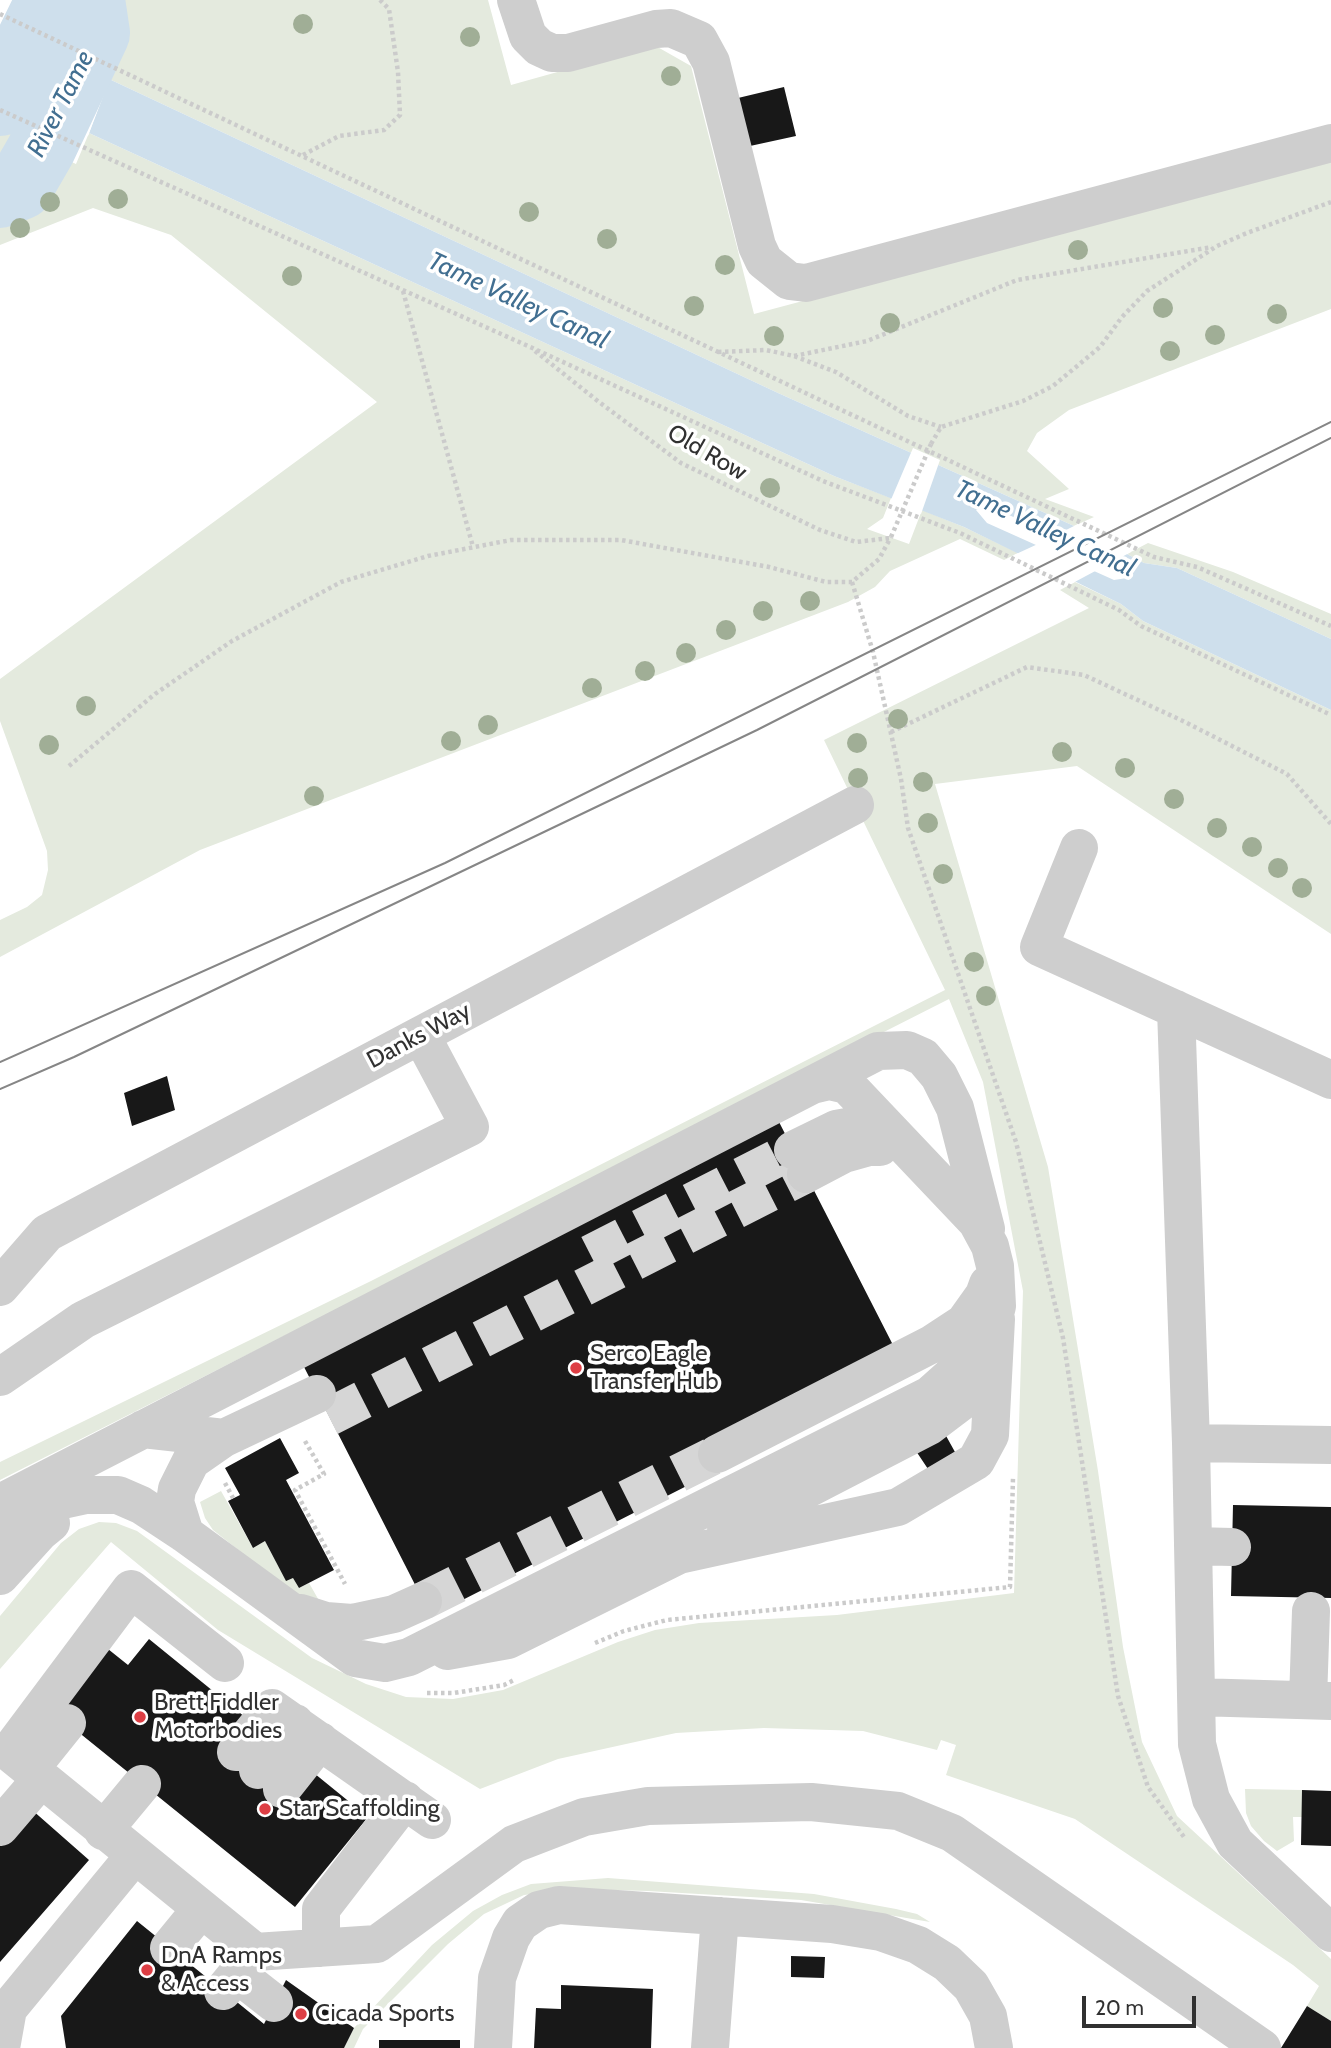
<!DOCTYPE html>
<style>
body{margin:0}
#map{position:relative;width:1331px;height:2048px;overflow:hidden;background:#fff;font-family:Cabin,sans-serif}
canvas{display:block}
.scale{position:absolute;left:1082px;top:1996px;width:114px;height:32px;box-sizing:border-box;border:4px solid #313131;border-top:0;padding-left:9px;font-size:21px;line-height:24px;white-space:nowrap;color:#313131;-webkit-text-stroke:5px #fff;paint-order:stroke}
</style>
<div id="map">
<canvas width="1331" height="2048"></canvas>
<div class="scale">20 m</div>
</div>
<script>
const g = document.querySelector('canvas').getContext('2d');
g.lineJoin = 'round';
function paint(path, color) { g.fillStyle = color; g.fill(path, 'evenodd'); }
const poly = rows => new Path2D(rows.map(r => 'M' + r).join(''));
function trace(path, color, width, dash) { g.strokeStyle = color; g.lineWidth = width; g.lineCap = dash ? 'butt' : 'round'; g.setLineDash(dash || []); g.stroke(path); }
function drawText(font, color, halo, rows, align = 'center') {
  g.font = font + ' Cabin,sans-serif'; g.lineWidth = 7; g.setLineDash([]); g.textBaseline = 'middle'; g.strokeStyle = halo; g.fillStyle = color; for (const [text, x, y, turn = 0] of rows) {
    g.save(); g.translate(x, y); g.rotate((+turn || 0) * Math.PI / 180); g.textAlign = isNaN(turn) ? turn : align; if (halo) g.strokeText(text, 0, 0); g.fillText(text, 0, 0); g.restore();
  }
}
const green = poly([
 [24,0,488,0,511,85,654,45,691,66,754,314,1331,160,1331,309,1069,410,1037,433,1027,451,1069,489,1045,499,1094,517,1074,526,778,393,109,79,123,45],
 [0,129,76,164,89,133,834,476,891,498,883,518,867,529,909,544,922,510,964,527,1018,553,1004,560,960,539,890,571,875,587,848,602,200,850,0,957,0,920,27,907,42,895,48,870,47,851,0,721,0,679,377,402,171,235,93,208,0,245],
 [1148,543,1233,572,1331,614,1331,639,1177,568,1144,563,1127,554],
 [1075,582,1121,604,1143,621,1331,710,1331,934,1077,766,935,784,1048,1167,1098,1471,1123,1647,1142,1742,1177,1816,1331,1959,1331,2021,1307,2006,1319,1986,1293,1965,1075,1819,946,1775,956,1745,941,1740,937,1750,863,1731,764,1728,676,1733,558,1759,480,1789,218,1630,111,1542,0,1669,0,1616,61,1543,79,1529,99,1522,116,1523,137,1531,312,1658,366,1684,406,1697,453,1699,503,1690,618,1642,655,1630,699,1623,837,1615,1014,1593,1023,1291,983,1082,949,999,0,1480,0,1462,371,1281,945,990,824,740,1089,608,1060,590],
 [221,1491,253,1548,265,1541,286,1580,293,1578,299,1588,309,1583,321,1604,294,1594,213,1530,205,1518,200,1502],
 [1245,1789,1302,1790,1302,1817,1293,1817,1294,1841,1277,1851,1264,1841,1251,1826,1246,1813],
 [608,1878,814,1894,896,1909,917,1914,930,1922,801,1900,648,1891,577,1889,524,1895,484,1914,448,1944,363,2029,354,2048,344,2048,354,2028,432,1945,473,1911,502,1895,531,1884]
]);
const water = poly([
 [109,79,778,393,1074,526,1144,563,1177,568,1331,639,1331,710,1143,621,1121,604,964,527,834,476,89,133],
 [985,507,992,507,1120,567,1127,578,1114,580,987,523,976,510]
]);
const pier = poly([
 [0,27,111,76,88,136,0,95],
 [913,448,940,460,921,514,890,502],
 [1078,524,1131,552,1107,565,1050,538],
 [1040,543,1099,569,1071,584,1014,555]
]);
const river = poly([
 [0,102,50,0],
 [0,194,20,186,42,148,96,33,91,0]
]);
const building = poly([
 [784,87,796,136,750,146,738,98],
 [167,1076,175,1110,132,1126,124,1093],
 [778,1120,893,1345,724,1467,431,1616,302,1363],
 [945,1434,955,1452,928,1469,916,1451],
 [280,1438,299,1473,286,1480,334,1570,299,1588,293,1578,286,1581,265,1541,253,1548,228,1501,240,1495,225,1468],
 [1233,1505,1331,1507,1331,1598,1231,1596],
 [149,1639,368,1817,295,1907,51,1710,103,1645,128,1665],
 [1302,1790,1331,1791,1331,1846,1301,1845],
 [31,1809,89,1860,0,1962,0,1845],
 [137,1921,264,2024,286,1980,354,2028,344,2048,66,2048,61,2016],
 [791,1956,825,1957,824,1978,791,1977],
 [561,1985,653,1989,651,2048,534,2048,536,2008,561,2009],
 [1307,2006,1331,2021,1331,2048,1281,2048],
 [379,2040,460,2040,460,2048,379,2048]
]);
const minorTunnel = poly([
 [590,1254,793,1150],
 [329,1417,806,1174],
 [423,1601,717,1454]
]);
const path = poly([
 [0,14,1154,557,1197,567,1331,626],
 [0,110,528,346,823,481,960,533,1119,610,1141,626,1331,715],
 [303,155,339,136,384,130,400,115,398,72,389,9,380,0],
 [403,291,473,547],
 [535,351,599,402,681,463,820,530,856,542,890,538],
 [718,352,766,350,794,356,836,372,908,416,941,427],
 [794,356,867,341,1017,280,1212,247],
 [931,444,941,427,1023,401,1053,386,1100,347,1122,317,1147,291,1217,246,1247,233,1331,202],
 [852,582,873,652,901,779,908,828,1016,1142,1063,1338,1118,1696,1148,1787,1184,1837],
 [891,732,1027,667,1084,675,1185,722,1287,774,1331,824],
 [69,766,155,694,232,641,341,582,428,556,511,540,621,540,769,567,826,582,852,582,879,559,891,537],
 [305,1441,324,1474,295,1490,345,1584],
 [225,1483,233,1498],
 [595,1643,624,1631,667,1620,1010,1587,1013,1478],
 [427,1693,454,1693,504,1685,514,1680]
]);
const minor = poly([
 [516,0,528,36,539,47,552,53,568,53,656,29,671,28,699,40,711,62,757,246,764,261,789,281,806,283,1331,143],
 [1079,848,1039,947,1331,1080],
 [1176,1009,1191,1443,1197,1744,1211,1799,1235,1843,1331,1933],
 [812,1085,878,1051,907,1050,923,1057,939,1076,955,1108,986,1229],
 [793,1150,836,1129,858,1125,897,1142],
 [806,1174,844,1154,869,1147,880,1147],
 [0,1287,47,1233,855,805],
 [0,1377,83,1320,470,1127,421,1035],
 [143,1429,224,1438,317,1394],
 [1191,1443,1331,1445],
 [717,1454,932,1344,964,1323,984,1295,988,1284],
 [0,1503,812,1085,829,1081,847,1085,977,1222,990,1246,995,1266,997,1306,992,1326,967,1362,930,1395,409,1657,385,1663,355,1658,185,1534,141,1505,118,1495,86,1495,49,1503,20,1516,0,1537],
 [726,1531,929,1426,970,1395,974,1390],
 [185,1534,175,1502,177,1489,191,1461,224,1438],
 [1193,1546,1232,1547],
 [0,1576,40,1532,51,1523],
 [301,1613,326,1621,352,1623,394,1614,423,1601],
 [447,1651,508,1640,679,1555,898,1507,976,1461,990,1435,996,1319],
 [225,1663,131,1589,9,1752,255,1952],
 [1197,1697,1331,1701],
 [1308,1700,1311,1611],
 [236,1752,272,1708,432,1820],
 [30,1769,67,1723],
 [258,1770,295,1723],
 [282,1789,320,1741],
 [0,1827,41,1779],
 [103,1831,142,1784],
 [169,1948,201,1909],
 [321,1948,321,1909,405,1800],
 [237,1974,274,2003],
 [223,1991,255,1952,377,1944,514,1844,584,1817,648,1806,811,1802,898,1811,952,1833,1262,2048],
 [1,2048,8,2009,134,1856],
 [493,2048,497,1978,511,1938,520,1923,539,1910,559,1905,832,1924,881,1932,918,1945,947,1963,971,1986,988,2016,994,2048],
 [710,2048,720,1916]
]);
const tram = poly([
 [0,1062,445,863,1331,422],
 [0,1089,74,1057,757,730,1331,438]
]);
const pathBridge = poly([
 [891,537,931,444]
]);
const trees = [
 [303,24],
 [470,37],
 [671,76],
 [118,199],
 [50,202],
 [529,212],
 [20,228],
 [607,239],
 [1078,250],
 [725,265],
 [292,276],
 [694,306],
 [1163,308],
 [1277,314],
 [890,323],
 [1215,335],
 [774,336],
 [1170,351],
 [770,488],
 [810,601],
 [763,611],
 [726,630],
 [686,653],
 [645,671],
 [592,688],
 [86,706],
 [898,719],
 [488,725],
 [451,741],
 [857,743],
 [49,745],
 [1062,752],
 [1125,768],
 [858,778],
 [923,782],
 [314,796],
 [1174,799],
 [928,823],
 [1217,828],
 [1252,847],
 [1278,868],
 [943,874],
 [1302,888],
 [974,962],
 [986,996]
];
const markers = [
 [576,1368,7,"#dd3e44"],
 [140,1717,7,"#dd3e44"],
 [265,1809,7,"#dd3e44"],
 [147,1970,7,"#dd3e44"],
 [301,2014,7,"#dd3e44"]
];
const streetNames = [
 ["Old Row",707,453,30],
 ["Danks Way",419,1036,-28]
];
const poiNames = [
 ["Serco Eagle",590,1354],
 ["Transfer Hub",590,1382],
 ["Brett Fiddler",154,1703],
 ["Motorbodies",154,1731],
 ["Star Scaffolding",279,1809],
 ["DnA Ramps",161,1956],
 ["& Access",161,1984],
 ["Cicada Sports",315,2014]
];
const waterNames = [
 ["River Tame",61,104,-63],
 ["Tame Valley Canal",518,301,25],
 ["Tame Valley Canal",1045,529,25]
];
paint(green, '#e4eade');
paint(water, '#cedfec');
paint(pier, '#fff');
trace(river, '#cedfec', 68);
paint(building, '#181818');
trace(minorTunnel, '#d6d6d6', 38, [38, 19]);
trace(path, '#cbcbcb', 4.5, [3.5, 3.5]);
trace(minor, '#cecece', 38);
trace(tram, '#868686', 2);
trace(pathBridge, '#cbcbcb', 4.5, [3.5, 3.5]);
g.fillStyle = '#a0ae96';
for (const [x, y] of trees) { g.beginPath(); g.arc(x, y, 10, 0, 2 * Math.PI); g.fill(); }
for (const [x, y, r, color] of markers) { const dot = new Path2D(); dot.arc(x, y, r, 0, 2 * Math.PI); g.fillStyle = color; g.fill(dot); trace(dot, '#fff', 2.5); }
drawText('24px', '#313131', '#fff', streetNames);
drawText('24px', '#313131', '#fff', poiNames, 'left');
drawText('italic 26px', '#426f91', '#fff', waterNames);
</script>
